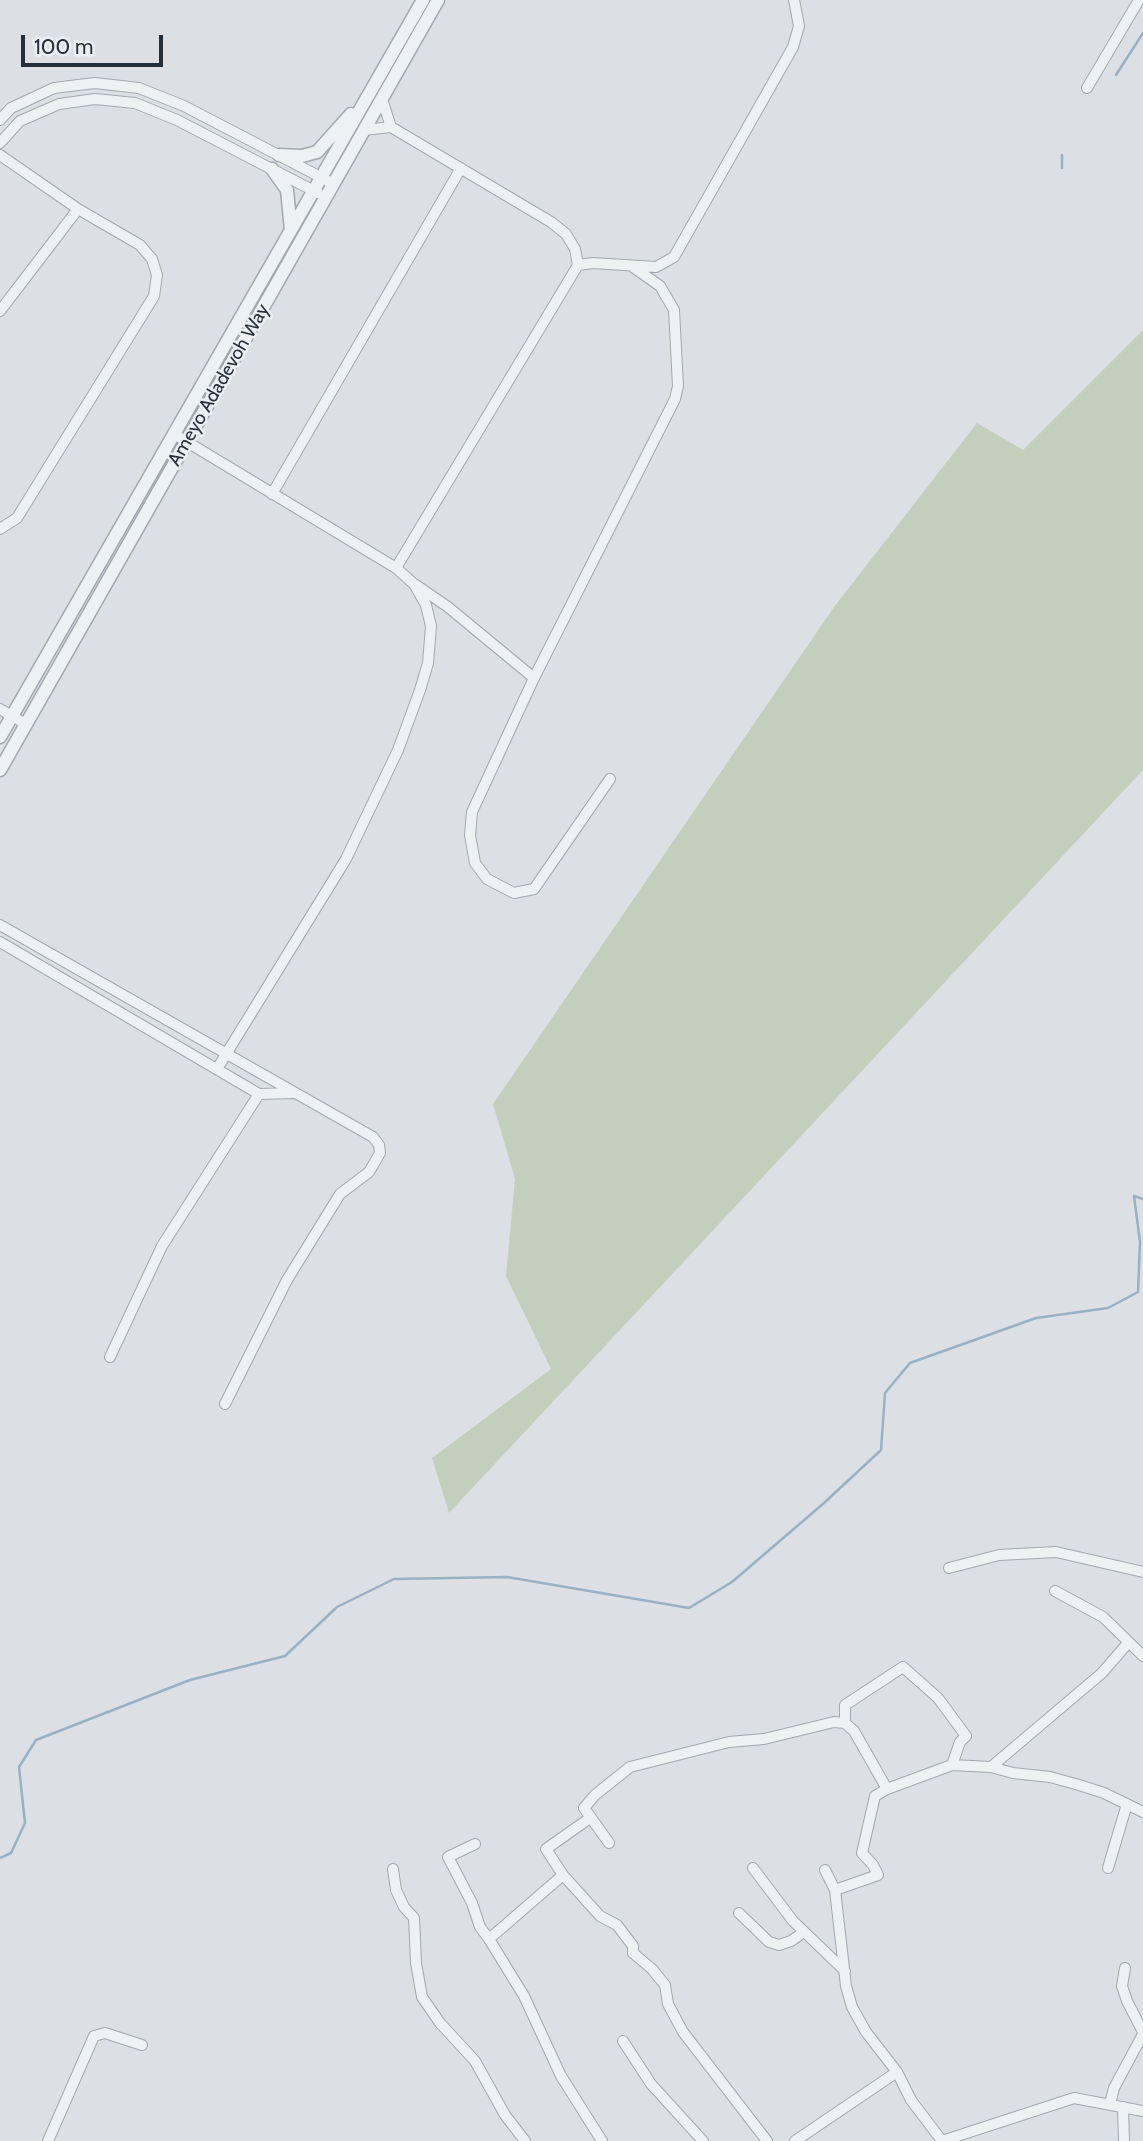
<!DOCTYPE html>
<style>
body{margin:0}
#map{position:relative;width:1143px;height:2141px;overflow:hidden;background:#dce0e5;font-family:Cabin,sans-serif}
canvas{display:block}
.scale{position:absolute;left:21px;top:35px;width:142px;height:32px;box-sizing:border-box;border:4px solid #26303b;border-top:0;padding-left:9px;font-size:21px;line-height:24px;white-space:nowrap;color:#26303b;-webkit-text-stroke:5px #ebeff3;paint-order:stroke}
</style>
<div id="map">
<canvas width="1143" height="2141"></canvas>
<div class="scale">100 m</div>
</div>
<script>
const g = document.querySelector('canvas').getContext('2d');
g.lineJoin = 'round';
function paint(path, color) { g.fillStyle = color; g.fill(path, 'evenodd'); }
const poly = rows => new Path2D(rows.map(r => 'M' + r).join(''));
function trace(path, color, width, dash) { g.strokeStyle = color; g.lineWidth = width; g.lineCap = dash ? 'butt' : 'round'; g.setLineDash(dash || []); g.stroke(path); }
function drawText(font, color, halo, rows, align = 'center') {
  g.font = font + ' Cabin,sans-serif'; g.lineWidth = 5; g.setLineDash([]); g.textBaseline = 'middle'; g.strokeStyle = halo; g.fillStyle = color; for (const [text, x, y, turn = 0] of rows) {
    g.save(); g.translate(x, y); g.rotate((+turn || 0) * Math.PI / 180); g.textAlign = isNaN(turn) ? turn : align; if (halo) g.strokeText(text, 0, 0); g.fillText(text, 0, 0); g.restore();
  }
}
const green = poly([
 [1143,330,1143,770,449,1513,432,1458,551,1369,506,1276,515,1179,493,1104,834,607,977,423,1023,450]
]);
const stream = poly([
 [1116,75,1143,33],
 [1062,168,1062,155],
 [0,1858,11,1853,25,1823,19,1767,36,1740,190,1680,285,1656,337,1607,394,1579,507,1577,689,1608,732,1582,824,1503,881,1450,885,1393,910,1363,1036,1318,1108,1308,1138,1292,1140,1242,1134,1196,1143,1199]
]);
const minor = poly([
 [1087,88,1139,0],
 [382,99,391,127],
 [0,120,11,108,54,88,95,83,139,88,184,106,334,184],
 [364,130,391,127,551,222,566,234,575,249,578,265,396,568],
 [0,143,20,121,59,104,95,99,135,103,177,120,318,193],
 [0,155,78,209,140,245,152,259,157,275,154,296,17,518,0,529],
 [578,265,593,263,656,267,674,257,793,47,799,26,794,0],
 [0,311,78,209],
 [174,434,396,568,414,584,426,605,431,626,428,663,420,690,398,750,346,859,217,1069],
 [272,494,461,168],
 [416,585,448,607,534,678],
 [0,709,26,724],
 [610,779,534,889,514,893,487,879,475,863,470,835,472,812,534,678,675,399,678,386,674,310,660,286,633,267],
 [0,925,373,1137,379,1145,380,1153,369,1172,340,1194,287,1280,225,1404],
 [0,942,259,1094,294,1093],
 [110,1357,162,1246,259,1094],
 [949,1568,999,1555,1056,1552,1143,1572],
 [1055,1591,1103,1617,1143,1656],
 [845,1723,845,1705,903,1667,938,1698,966,1736,960,1742,952,1765],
 [991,1767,1102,1673,1128,1643],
 [887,1789,875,1796,862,1853,873,1865,878,1875,835,1890,846,1986,852,2007,866,2032,897,2072,911,2100,942,2141],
 [590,1818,546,1849,563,1875,600,1916,617,1925,633,1946,633,1953,652,1969,665,1985,668,2004,683,2032,767,2141],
 [609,1843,584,1808,595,1795,630,1767,729,1742,764,1739,834,1722,845,1723,854,1731,887,1789,952,1765,991,1767,1013,1773,1050,1777,1079,1785,1104,1793,1143,1812],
 [475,1844,448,1857,472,1903,480,1927,489,1939],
 [753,1868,793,1921,845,1971],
 [1108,1868,1127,1804],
 [393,1869,396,1890,404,1907,414,1918,416,1963,422,1997,440,2023,475,2061,505,2115,525,2141],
 [825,1870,835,1890],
 [563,1875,489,1939,524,1996,561,2076,602,2141],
 [739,1913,769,1942,779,1945,791,1941,804,1932],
 [1125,1968,1122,1986,1127,2001,1143,2032],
 [623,2041,651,2084,703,2141],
 [1110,2104,1114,2088,1143,2034],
 [1123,2107,1124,2141],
 [48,2141,94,2036,105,2033,142,2045],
 [795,2141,897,2072],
 [942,2141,1074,2098,1143,2111]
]);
const tertiary = poly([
 [279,155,302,156,317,152,351,114],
 [272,169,287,190,291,230],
 [0,737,423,0],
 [0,770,438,0]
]);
const streetNames = [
 ["Ameyo Adadevoh Way",219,385,-60]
];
paint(green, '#c3cfbd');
trace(stream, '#97b1c5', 2.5);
trace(minor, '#a2a8af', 12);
trace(tertiary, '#a2a8af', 15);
trace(minor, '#eef1f4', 10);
trace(tertiary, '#eef1f4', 12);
drawText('19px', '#26303b', '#ebeff3', streetNames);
</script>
